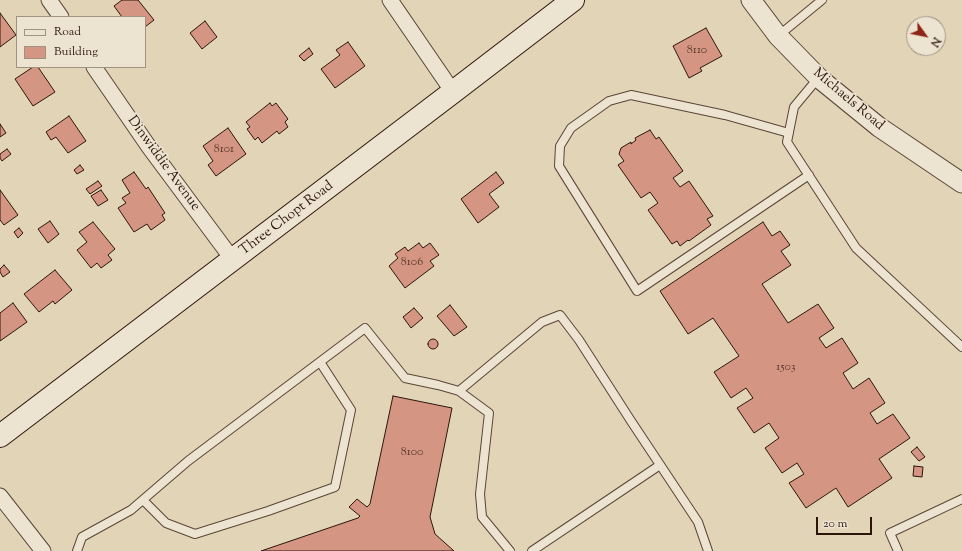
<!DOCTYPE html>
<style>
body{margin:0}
#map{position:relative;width:962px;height:551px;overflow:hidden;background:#e2d4b7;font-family:"Sorts Mill Goudy",serif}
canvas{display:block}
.legend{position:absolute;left:16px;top:16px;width:130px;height:52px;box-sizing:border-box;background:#ece3d0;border:1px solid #a09181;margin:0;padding:5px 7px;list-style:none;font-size:12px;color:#2d150b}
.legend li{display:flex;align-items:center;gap:8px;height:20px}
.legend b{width:20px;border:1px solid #a09181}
.north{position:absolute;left:906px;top:16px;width:40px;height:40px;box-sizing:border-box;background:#ece3d0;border:1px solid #a09181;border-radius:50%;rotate:123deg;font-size:11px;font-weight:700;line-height:16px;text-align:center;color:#2d150b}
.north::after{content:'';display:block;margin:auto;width:14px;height:18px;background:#8f2418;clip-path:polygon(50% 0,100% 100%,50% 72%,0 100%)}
.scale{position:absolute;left:816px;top:517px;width:56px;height:18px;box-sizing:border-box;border:2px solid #2d150b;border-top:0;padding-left:5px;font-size:12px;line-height:14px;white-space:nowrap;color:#2d150b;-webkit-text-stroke:3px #ece3d0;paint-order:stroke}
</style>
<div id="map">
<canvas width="962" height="551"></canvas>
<ul class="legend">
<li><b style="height:5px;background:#ece3d0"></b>Road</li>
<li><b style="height:11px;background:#d49683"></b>Building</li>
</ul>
<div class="north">N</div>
<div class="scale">20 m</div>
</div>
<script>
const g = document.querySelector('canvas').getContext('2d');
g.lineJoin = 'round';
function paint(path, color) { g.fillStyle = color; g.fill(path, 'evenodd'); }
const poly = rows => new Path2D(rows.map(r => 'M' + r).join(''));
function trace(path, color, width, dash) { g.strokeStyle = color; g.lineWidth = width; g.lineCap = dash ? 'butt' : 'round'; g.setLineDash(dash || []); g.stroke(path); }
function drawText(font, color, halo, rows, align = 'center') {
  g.font = font + ' "Sorts Mill Goudy",serif'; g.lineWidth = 3.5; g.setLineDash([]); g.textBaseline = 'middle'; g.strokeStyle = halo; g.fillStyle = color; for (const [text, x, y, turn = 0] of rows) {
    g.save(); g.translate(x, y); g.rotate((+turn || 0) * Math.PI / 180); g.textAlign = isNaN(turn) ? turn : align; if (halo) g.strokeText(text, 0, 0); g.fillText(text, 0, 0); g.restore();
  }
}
const building = poly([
 [122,0,138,0,154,20,145,27,145,17,122,17,114,6,122,0],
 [0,13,16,35,0,47,0,13],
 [205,21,217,37,202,49,190,33,205,21],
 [706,28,722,56,700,68,702,71,689,78,673,46,706,28],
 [348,42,365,66,335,88,321,69,340,55,336,50,348,42],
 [309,48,313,54,304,61,299,56,309,48],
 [33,67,38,67,55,92,33,106,15,79,33,67],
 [270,103,272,106,276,103,288,119,285,122,288,127,279,134,277,131,262,143,258,137,255,140,247,129,250,127,246,122,270,103],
 [69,116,86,141,68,153,56,137,51,140,46,132,69,116],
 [0,124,6,133,0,137,0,124],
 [228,128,246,154,216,176,208,165,213,161,203,146,228,128],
 [650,130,656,139,659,137,683,171,673,178,680,187,689,181,713,216,707,219,711,225,689,241,688,240,680,246,677,241,672,244,648,210,658,203,650,192,641,198,618,165,624,161,619,154,621,148,631,142,631,144,636,140,635,138,650,130],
 [7,149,11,154,2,161,0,158,0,154,7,149],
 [80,165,84,170,77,174,74,170,80,165],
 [134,172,146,189,148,187,165,213,162,215,165,220,151,230,147,224,134,232,118,208,126,203,122,198,130,193,122,180,134,172],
 [496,172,504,183,489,194,499,207,478,223,461,199,496,172],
 [98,181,102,186,90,194,86,189,98,181],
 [0,190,18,215,4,225,0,220,0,190],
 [101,190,108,200,98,206,91,196,101,190],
 [50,221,59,234,48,243,38,229,50,221],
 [93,222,115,249,108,255,112,260,101,268,97,263,91,268,77,250,87,242,79,232,93,222],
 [763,222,772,236,780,231,790,245,781,251,791,265,762,284,788,323,818,304,834,328,819,338,826,348,842,338,858,363,843,373,853,389,869,378,885,403,870,413,877,424,893,414,910,438,879,459,892,478,848,507,836,488,806,508,789,483,804,474,797,463,782,473,765,448,779,438,769,423,754,433,737,408,753,398,746,388,731,398,714,372,739,356,713,318,688,334,660,291,763,222],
 [19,228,23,233,18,238,14,232,19,228],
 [419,243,423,248,430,243,439,255,430,261,434,266,405,288,389,266,398,258,395,254,405,247,408,251,419,243],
 [4,265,10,272,3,277,0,272,0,269,4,265],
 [55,270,72,290,55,304,53,301,39,312,24,294,55,270],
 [13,303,27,322,0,341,0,313,13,303],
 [450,305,467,327,454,336,437,316,450,305],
 [414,308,423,318,411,328,403,317,414,308],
 '428 344a5 5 0 1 1 10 0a5 5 0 1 1-10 0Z',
 [393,396,452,408,430,517,435,534,454,551,261,551,358,518,360,516,349,507,357,499,367,507,370,504,393,396],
 [917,447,925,457,919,461,911,452,917,447],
 [914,466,923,467,922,477,913,476,914,466]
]);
const service = poly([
 [778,36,822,0],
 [819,77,794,107,787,142,856,248,962,347],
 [789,133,725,115,631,95,609,101,571,128,560,146,559,166,637,291,809,175],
 [459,391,542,322,560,315,579,340,631,421,698,522,708,551],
 [143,500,166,523,195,534,268,511,335,487,351,410,320,362],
 [77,551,82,537,131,510,188,461,365,328,405,378,438,385,459,391,489,413,480,494,482,517,510,551],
 [532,551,660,465],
 [898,551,890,533,962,499]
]);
const minor = poly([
 [49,0,61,17],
 [390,0,453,92],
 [94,67,149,147,233,260],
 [0,496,43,551]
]);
const tertiary = poly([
 [751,0,778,36,820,79,879,127,962,183]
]);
const secondary = poly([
 [0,436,453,92,573,0]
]);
const numberNames = [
 ["8110",697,51],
 ["8101",224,150],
 ["8106",412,263],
 ["1503",786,368],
 ["8100",412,453]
];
const streetNames = [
 ["Michaels Road",848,100,40],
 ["Dinwiddie Avenue",163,164,54],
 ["Three Chopt Road",287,219,-37]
];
paint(building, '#d49683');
trace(building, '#2d150b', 1);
trace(service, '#5a4536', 10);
trace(minor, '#5a4536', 17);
trace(tertiary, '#5a4536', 21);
trace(secondary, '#2d150b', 24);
trace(service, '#ece3d0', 8);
trace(minor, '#ece3d0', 15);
trace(tertiary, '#ece3d0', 19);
trace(secondary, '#ece3d0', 22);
drawText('12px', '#573529', null, numberNames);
drawText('14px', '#2d150b', '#ece3d0', streetNames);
</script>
